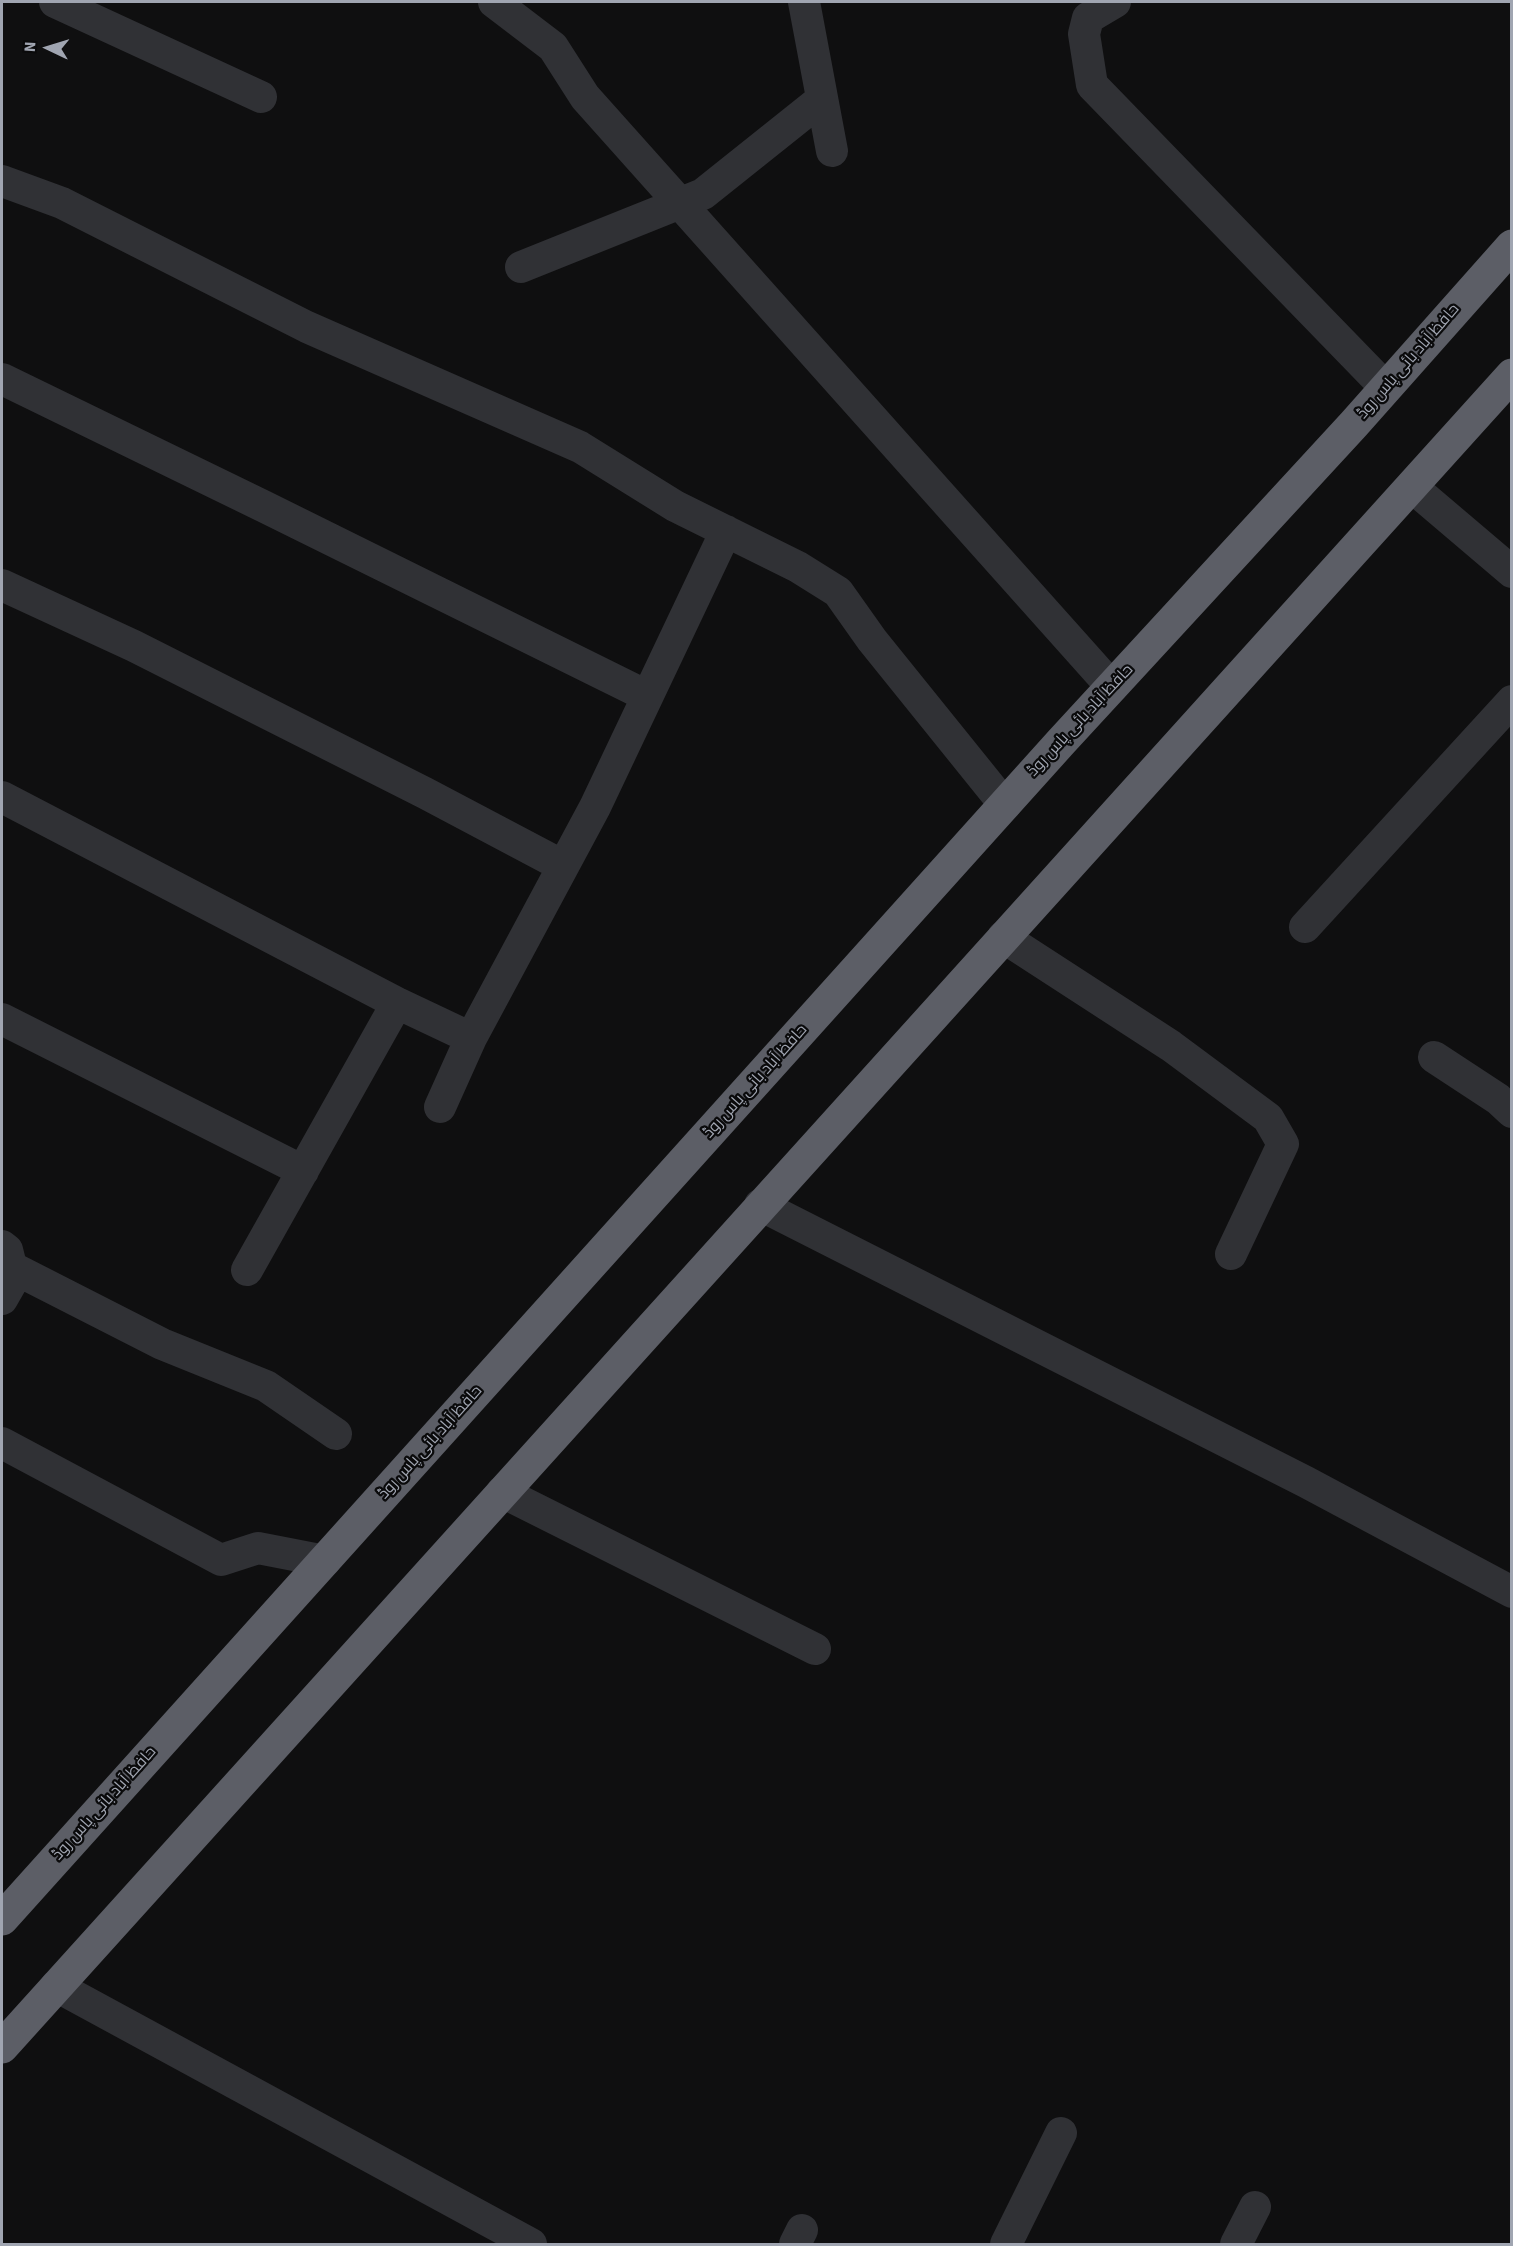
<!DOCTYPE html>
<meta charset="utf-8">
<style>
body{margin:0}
#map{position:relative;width:1513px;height:2246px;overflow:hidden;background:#0f0f10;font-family:"Source Sans 3",sans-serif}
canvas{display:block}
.frame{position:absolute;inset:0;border:3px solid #a0a5b1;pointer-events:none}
.north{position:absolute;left:18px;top:18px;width:60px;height:60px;-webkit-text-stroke:4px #0a0a0b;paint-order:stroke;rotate:274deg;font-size:16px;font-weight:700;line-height:24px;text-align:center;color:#a0a5b1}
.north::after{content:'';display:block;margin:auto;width:21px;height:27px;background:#a0a5b1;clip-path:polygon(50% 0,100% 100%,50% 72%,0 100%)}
</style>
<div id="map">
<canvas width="1513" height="2246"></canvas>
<div class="frame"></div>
<div class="north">N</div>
</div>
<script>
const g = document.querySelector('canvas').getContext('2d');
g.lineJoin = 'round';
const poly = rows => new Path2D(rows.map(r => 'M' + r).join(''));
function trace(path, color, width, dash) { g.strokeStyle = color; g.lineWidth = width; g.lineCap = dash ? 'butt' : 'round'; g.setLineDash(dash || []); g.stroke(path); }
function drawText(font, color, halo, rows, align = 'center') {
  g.font = font + ' "Source Sans 3",Cairo,sans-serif'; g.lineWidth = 4.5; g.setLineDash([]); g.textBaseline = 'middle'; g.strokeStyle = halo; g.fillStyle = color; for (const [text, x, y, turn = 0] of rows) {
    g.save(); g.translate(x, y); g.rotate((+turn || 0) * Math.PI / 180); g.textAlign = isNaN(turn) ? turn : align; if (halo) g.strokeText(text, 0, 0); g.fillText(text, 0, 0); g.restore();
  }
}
const street = poly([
 [55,2,261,97],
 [494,2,553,47,585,97,1112,687],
 [804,2,832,151],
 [1115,2,1088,18,1084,34,1092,85,1386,388],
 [2,181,62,203,307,327,580,447,675,506,798,567,838,592,872,640,1005,805],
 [521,267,703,194,822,99],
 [2,379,263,506,647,696],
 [1412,487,1512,572],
 [2,585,134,646,425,793,563,866],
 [2,797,397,1003,471,1038],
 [1305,927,1512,701],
 [1003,937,1171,1046,1268,1118,1283,1144,1231,1254],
 [2,1019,303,1171],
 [1434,1057,1498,1099,1512,1112],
 [440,1107,471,1038,595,807,726,531],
 [760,1205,1306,1482,1512,1592],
 [2,1246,7,1250,14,1278,2,1299],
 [11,1267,162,1344,266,1386,336,1434],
 [247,1270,397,1003],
 [2,1443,221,1560,258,1548,325,1561],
 [502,1492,815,1649],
 [56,1986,531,2244],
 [795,2244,802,2230],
 [1006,2244,1061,2133],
 [1236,2244,1255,2207]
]);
const highway = poly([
 [2,1919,1061,742,1354,424,1512,246],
 [2,2047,1512,375]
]);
const streetNames = [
 ["حافظ آباد بائی پاس روڈ",1409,362,-49],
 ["حافظ آباد بائی پاس روڈ",1081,721,-47],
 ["حافظ آباد بائی پاس روڈ",756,1082,-48],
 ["حافظ آباد بائی پاس روڈ",431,1443,-48],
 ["حافظ آباد بائی پاس روڈ",105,1804,-48]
];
trace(street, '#303135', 32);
trace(highway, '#5c5e66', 33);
drawText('16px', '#a0a5b1', '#0a0a0b', streetNames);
</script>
